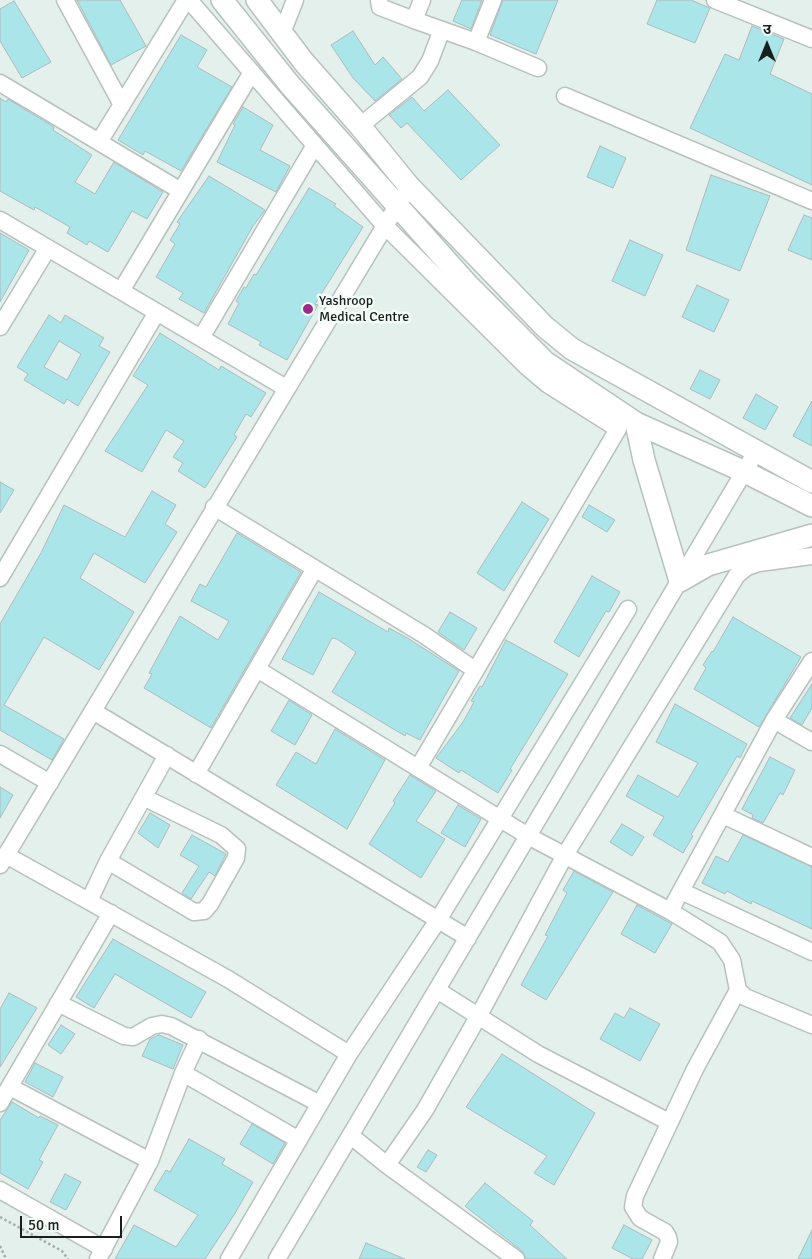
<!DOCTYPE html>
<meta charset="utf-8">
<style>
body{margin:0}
#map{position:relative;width:812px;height:1259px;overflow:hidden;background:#e4f0eb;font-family:Signika,"Noto Sans Devanagari",sans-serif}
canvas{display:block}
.north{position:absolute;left:742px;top:20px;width:50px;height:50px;-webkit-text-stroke:4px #f2fdf8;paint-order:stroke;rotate:0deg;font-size:14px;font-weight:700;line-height:20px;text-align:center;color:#1a1e1d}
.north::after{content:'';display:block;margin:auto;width:18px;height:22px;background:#1a1e1d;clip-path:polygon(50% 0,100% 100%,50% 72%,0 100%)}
.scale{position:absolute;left:20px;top:1216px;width:102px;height:22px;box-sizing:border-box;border:2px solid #1a1e1d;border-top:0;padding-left:6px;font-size:15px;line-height:18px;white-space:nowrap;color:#1a1e1d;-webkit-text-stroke:4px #f2fdf8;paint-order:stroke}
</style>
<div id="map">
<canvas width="812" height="1259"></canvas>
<div class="north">उ</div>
<div class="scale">50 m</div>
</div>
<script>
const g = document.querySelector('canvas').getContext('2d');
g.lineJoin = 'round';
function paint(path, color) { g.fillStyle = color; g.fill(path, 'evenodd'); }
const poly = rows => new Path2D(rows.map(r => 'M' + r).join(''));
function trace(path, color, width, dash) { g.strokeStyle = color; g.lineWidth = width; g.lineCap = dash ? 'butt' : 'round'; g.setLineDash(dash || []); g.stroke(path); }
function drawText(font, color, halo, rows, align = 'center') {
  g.font = font + ' Signika,sans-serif'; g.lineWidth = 5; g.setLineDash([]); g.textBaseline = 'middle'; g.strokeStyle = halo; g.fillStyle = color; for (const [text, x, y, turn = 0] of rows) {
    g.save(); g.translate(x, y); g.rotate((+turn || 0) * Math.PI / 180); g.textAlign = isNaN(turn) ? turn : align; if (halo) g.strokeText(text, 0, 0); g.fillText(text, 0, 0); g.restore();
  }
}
const building = poly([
 [77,0,120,0,146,46,111,65,77,0],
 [462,0,482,0,471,29,453,21,462,0],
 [503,0,558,0,536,54,490,35,503,0],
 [657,0,691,0,710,8,695,43,647,24,657,0],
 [14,1,51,62,22,78,0,41,0,9,14,1],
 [752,26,784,39,770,74,812,94,812,185,690,128,725,54,739,60,752,26],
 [353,31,375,65,383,57,402,79,375,101,353,78,331,45,353,31],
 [181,35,207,50,197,67,232,87,181,171,145,151,143,155,118,140,181,35],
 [448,90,500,145,461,180,407,123,401,128,389,115,412,97,424,111,448,90],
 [0,98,6,102,8,99,54,127,53,130,92,155,75,182,95,194,114,162,163,192,147,219,132,211,108,252,89,241,87,245,67,233,70,227,35,207,34,210,0,191,0,98],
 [243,107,273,125,260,150,290,166,276,192,217,162,235,125,233,124,243,107],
 [600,146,626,158,613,188,587,177,600,146],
 [711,175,770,196,740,271,686,250,711,175],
 [209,176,265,210,253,226,204,313,179,299,183,293,156,277,175,244,170,240,180,224,177,222,209,176],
 [309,188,336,204,334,206,363,227,315,304,318,305,287,360,259,345,261,342,228,324,239,303,236,301,244,287,246,288,254,274,256,275,309,188],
 [804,215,812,218,812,260,788,250,804,215],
 [0,233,29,250,0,302,0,233],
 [630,240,663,255,645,296,612,281,630,240],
 [697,285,729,300,714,332,682,317,697,285],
 [49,315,61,323,65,315,104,338,99,346,110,352,78,406,67,399,64,404,24,380,28,374,17,367,49,315],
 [59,341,81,354,67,380,44,367,59,341],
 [160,333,219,370,221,366,266,393,251,417,246,414,234,435,237,437,205,488,178,471,183,463,173,457,184,441,166,430,142,472,105,451,148,385,133,376,160,333],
 [700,370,720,380,710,399,690,389,700,370],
 [756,394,778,407,765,430,743,418,756,394],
 [812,401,812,446,793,436,812,401],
 [0,482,14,490,0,513,0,482],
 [152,491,176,505,165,524,177,532,145,583,94,553,80,578,134,612,99,670,44,637,4,705,64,739,52,760,0,730,0,624,41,553,64,505,125,537,152,491],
 [522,502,549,519,504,591,477,573,522,502],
 [589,505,615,520,607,532,582,517,589,505],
 [237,533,301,572,211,728,144,688,152,674,149,673,180,616,218,640,229,621,191,601,200,584,206,587,237,533],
 [592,576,620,592,609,612,606,611,579,657,554,642,592,576],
 [319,592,388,632,389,628,409,639,459,671,420,740,406,733,405,736,332,692,356,652,337,639,332,638,313,675,282,659,319,592],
 [450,612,477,628,464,650,438,632,450,612],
 [733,617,801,657,759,727,694,689,706,668,703,665,712,651,713,652,733,617],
 [506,640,568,674,510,769,512,770,498,793,461,770,459,773,436,758,463,722,474,702,471,701,480,686,482,687,506,640],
 [812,684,812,708,802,725,790,718,812,684],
 [289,700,312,715,295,745,271,731,289,700],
 [675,704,747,744,740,758,737,756,691,835,693,836,683,853,653,835,664,817,626,796,638,775,678,797,698,763,656,742,675,704],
 [335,729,385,760,347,829,276,785,296,752,316,764,335,729],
 [770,757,795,770,783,795,780,793,763,823,752,818,753,815,742,809,770,757],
 [410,775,436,791,416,821,445,839,421,878,369,844,395,803,393,801,410,775],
 [0,787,13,795,0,818,0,787],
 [458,805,481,819,465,847,441,833,458,805],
 [150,813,170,825,158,848,138,833,150,813],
 [622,824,644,837,632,856,610,842,622,824],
 [192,835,226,854,215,876,209,872,191,899,182,893,199,866,180,855,192,835],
 [743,835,812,867,812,929,752,901,751,904,727,891,725,894,702,883,716,856,728,862,743,835],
 [574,871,613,892,546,1000,521,985,548,936,545,935,567,893,563,890,574,871],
 [637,905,672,924,655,953,621,934,637,905],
 [113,939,206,992,191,1018,115,974,94,1008,76,997,113,939],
 [9,993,37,1008,0,1067,0,1009,9,993],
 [630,1008,660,1024,640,1061,600,1039,615,1013,624,1018,630,1008],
 [61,1025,75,1034,61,1054,48,1045,61,1025],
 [159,1035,183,1045,173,1069,142,1056,150,1039,159,1035],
 [502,1054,595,1113,554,1185,534,1173,547,1156,466,1107,502,1054],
 [35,1063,63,1077,53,1097,25,1082,35,1063],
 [12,1102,39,1118,40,1116,58,1125,39,1160,43,1162,28,1189,0,1173,0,1120,12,1102],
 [252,1124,285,1143,273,1164,240,1144,252,1124],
 [189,1139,225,1159,222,1164,253,1182,234,1215,205,1259,115,1259,134,1225,176,1247,198,1215,154,1190,166,1170,170,1172,189,1139],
 [428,1150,437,1155,426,1172,417,1167,428,1150],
 [65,1174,81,1182,66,1210,50,1202,65,1174],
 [485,1183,533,1221,530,1225,567,1259,526,1259,522,1251,465,1206,485,1183],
 [624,1225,652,1240,642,1259,633,1259,612,1248,624,1225],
 [812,1230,812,1259,798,1259,812,1230],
 [366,1243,405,1259,359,1259,366,1243]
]);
const path = poly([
 [0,1217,62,1251,68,1259],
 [0,1246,6,1259]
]);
const minor = poly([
 [65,0,122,105],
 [189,0,385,226,527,367,547,384,618,429,418,768],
 [379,0,380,7,414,20],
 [422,0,414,20,476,42],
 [493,0,476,42,538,68],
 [715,0,812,39],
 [282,33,295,0],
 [0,83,181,191],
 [565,96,812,201],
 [360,126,420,77,430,61,441,32],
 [99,142,186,0],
 [0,220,286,388],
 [121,291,252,72],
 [0,327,48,248],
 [201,338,315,145],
 [214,507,424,635,475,670],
 [0,578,157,312],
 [257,669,528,836,670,911,720,942,732,960,738,990,745,997,812,1025],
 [93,711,468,938],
 [774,720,812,742],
 [0,754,50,783],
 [196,774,314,570],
 [723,815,812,857],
 [6,855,228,979,349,1054],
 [108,861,194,912,204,911,210,904,236,858,237,849,221,835,145,798],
 [0,865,403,196],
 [681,891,812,952],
 [89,901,108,861,167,755],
 [670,911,774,720,812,661],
 [437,990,538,1054,669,1122],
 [58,1003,124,1036,133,1037,152,1026,162,1024,171,1026,320,1104],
 [183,1073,299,1140],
 [10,1087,150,1161],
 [0,1103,111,913],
 [351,1136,387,1165,516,1259],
 [387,1165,425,1110,478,1017,565,855,737,575,747,567,759,563,812,556],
 [0,1190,104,1249],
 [98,1259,150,1161,183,1073,199,1039],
 [229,1259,349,1054,438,920,628,609],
 [277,1259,757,450],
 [662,1259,669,1242,668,1237,665,1232,640,1218,633,1207,635,1196,695,1069,738,990]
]);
const major = poly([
 [222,0,290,85,468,285,545,362,636,423,745,472,812,506],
 [257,0,303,61,360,126,408,185,545,327,572,349,812,482],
 [636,423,644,460,680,581,708,565,812,535]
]);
const markers = [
 [308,309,6,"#9d2b87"]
];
const poiNames = [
 ["Yashroop",319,301],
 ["Medical Centre",319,317]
];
paint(building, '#aae5ea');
trace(building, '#aebabb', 1);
trace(minor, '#b7c1bd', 19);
trace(major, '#b7c1bd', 24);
trace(path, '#a4aeaa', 2.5, [2.5, 2.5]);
trace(minor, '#fff', 16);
trace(major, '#fff', 21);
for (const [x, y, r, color] of markers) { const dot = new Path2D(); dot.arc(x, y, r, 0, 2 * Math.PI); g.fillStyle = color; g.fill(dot); trace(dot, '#f2fdf8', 2); }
drawText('14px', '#1a1e1d', '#f2fdf8', poiNames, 'left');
</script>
